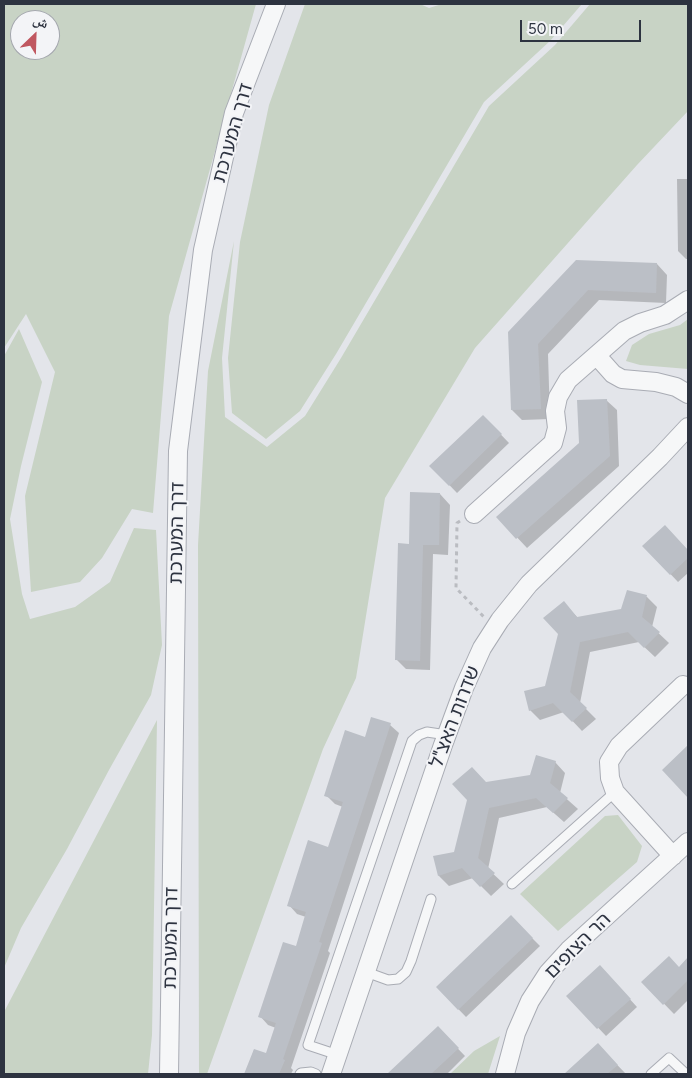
<!DOCTYPE html>
<meta charset="utf-8">
<style>
body{margin:0}
#map{position:relative;width:692px;height:1078px;overflow:hidden;background:#e3e5ea;font-family:Figtree,"Noto Naskh Arabic",sans-serif}
canvas{display:block}
.frame{position:absolute;inset:0;border:5px solid #2d3340;pointer-events:none}
.north{position:absolute;left:10px;top:10px;width:50px;height:50px;box-sizing:border-box;background:#f3f4f7;border:1px solid #a4a7ae;border-radius:50%;rotate:24deg;font-size:14px;font-weight:700;line-height:20px;text-align:center;color:#2d3340}
.north::after{content:'';display:block;margin:auto;width:18px;height:22px;background:#c05760;clip-path:polygon(50% 0,100% 100%,50% 72%,0 100%)}
.scale{position:absolute;left:520px;top:20px;width:121px;height:22px;box-sizing:border-box;border:2px solid #2d3340;border-top:0;padding-left:6px;font-size:15px;line-height:18px;white-space:nowrap;color:#2d3340;-webkit-text-stroke:4px #f3f4f7;paint-order:stroke}
</style>
<div id="map">
<canvas width="692" height="1078"></canvas>
<div class="frame"></div>
<div class="north">ش</div>
<div class="scale">50 m</div>
</div>
<script>
const g = document.querySelector('canvas').getContext('2d');
g.lineJoin = 'round';
function paint(path, color) { g.fillStyle = color; g.fill(path, 'evenodd'); }
const poly = rows => new Path2D(rows.map(r => 'M' + r).join(''));
function trace(path, color, width, dash) { g.strokeStyle = color; g.lineWidth = width; g.lineCap = dash ? 'butt' : 'round'; g.setLineDash(dash || []); g.stroke(path); }
function drawText(font, color, halo, rows, align = 'center') {
  g.font = font + ' Figtree,"Noto Sans Hebrew",sans-serif'; g.lineWidth = 4; g.setLineDash([]); g.textBaseline = 'middle'; g.strokeStyle = halo; g.fillStyle = color; for (const [text, x, y, turn = 0] of rows) {
    g.save(); g.translate(x, y); g.rotate((+turn || 0) * Math.PI / 180); g.textAlign = isNaN(turn) ? turn : align; if (halo) g.strokeText(text, 0, 0); g.fillText(text, 0, 0); g.restore();
  }
}
const green = poly([
 [4,4,256,4,169,316,153,513,132,509,102,558,80,582,31,592,25,496,55,372,26,314,4,348],
 [20,20,50,20,50,50,20,50],
 [305,4,420,4,429,8,442,4,582,4,550,41,484,102,336,354,300,411,266,439,232,413,228,358,240,242,269,105],
 [590,4,688,4,688,111,637,165,475,348,385,498,356,678,323,749,207,1074,199,1074,198,545,208,371,234,241,222,358,225,417,267,447,305,416,341,358,489,106,555,45],
 [688,319,688,369,640,365,626,361,632,345,649,334,680,325],
 [19,329,42,382,21,466,10,519,22,594,30,619,75,607,110,582,134,528,156,530,162,645,151,695,109,770,67,849,21,928,4,968,4,356],
 [157,720,152,1035,148,1074,4,1074,4,1012],
 [618,815,642,846,637,862,558,931,520,894,605,816],
 [500,1036,488,1074,450,1074,474,1051]
]);
const shadow = poly([
 [677,179,688,179,688,259,686,259,678,251],
 [576,261,657,264,667,275,666,303,599,300,548,354,550,419,522,420,512,410,509,333],
 [606,400,617,410,619,466,527,548,498,517,580,444],
 [483,416,509,443,457,493,431,466],
 [440,494,450,505,448,555,433,554,430,670,406,669,396,659,410,545],
 [665,527,688,551,688,573,678,582,644,546],
 [628,591,647,597,657,607,652,627,669,643,655,657,639,642,590,652,580,703,596,719,582,731,564,712,540,720,530,710,546,687,559,634,564,603,578,618,622,610],
 [390,725,399,733,328,951,330,953,291,1068,293,1070,291,1074,246,1074,254,1050,267,1055,276,1028,268,1025,260,1016,297,948,306,917,297,914,289,905,329,848,343,807,335,804,326,795,366,738],
 [555,762,565,773,560,793,578,809,564,822,547,807,499,818,488,869,504,884,491,896,473,878,449,886,439,876,434,857,455,853,487,783,531,776],
 [511,917,540,946,466,1017,437,987],
 [688,959,688,1000,674,1014,643,982,679,968],
 [607,974,637,1007,606,1036,568,996],
 [438,1028,465,1056,447,1074,389,1074],
 [598,1045,626,1074,566,1074]
]);
const building = poly([
 [576,260,657,263,656,293,588,290,538,344,541,409,511,410,508,332],
 [607,399,610,456,516,539,496,517,579,443,577,400],
 [483,415,502,434,449,486,429,466],
 [410,492,440,493,439,545,423,545,420,661,395,660,398,543,409,544],
 [665,525,688,550,688,558,670,575,642,546],
 [627,590,647,595,642,617,660,632,644,648,628,632,580,642,570,692,587,708,572,722,553,703,529,711,524,691,545,686,558,634,543,618,564,601,577,617,621,609],
 [371,717,391,723,319,942,322,943,283,1059,285,1060,279,1074,244,1074,254,1049,266,1053,276,1023,258,1017,283,942,296,946,306,912,287,906,308,840,328,847,343,802,324,796,345,730,365,737],
 [688,745,688,798,662,770],
 [536,755,556,761,550,783,568,798,553,813,536,798,489,808,478,858,495,873,480,887,462,868,438,876,433,856,454,852,467,800,452,784,472,767,486,782,530,775],
 [511,915,533,938,458,1010,436,987],
 [669,956,679,967,688,957,688,980,663,1005,641,982],
 [600,965,631,999,597,1029,566,996],
 [438,1026,459,1048,431,1074,387,1074],
 [598,1043,618,1065,607,1074,564,1074]
]);
const path = poly([
 [460,521,457,523,456,588,484,617]
]);
const service = poly([
 [512,884,615,792],
 [366,972,388,980,398,979,406,972,411,961,431,899],
 [338,1055,308,1045,412,741,419,735,427,732,447,735],
 [300,1074,301,1073,311,1072,316,1074],
 [651,1074,669,1058,686,1074]
]);
const minor = poly([
 [597,356,613,374,622,379,656,382,676,387,688,394],
 [474,514,553,443,557,428,555,411,558,397,568,380,624,331,640,323,665,315,688,300],
 [673,856,615,792,610,778,609,762,619,746,683,685],
 [169,1074,178,451,203,250,234,113,276,4],
 [331,1074,443,745,464,688,482,648,500,620,529,584,660,457,688,427],
 [505,1074,516,1033,530,1001,548,973,569,950,688,842]
]);
const streetNames = [
 ["דרך המערכת",233,133,-74],
 ["דרך המערכת",177,533,-89],
 ["שדרות האצ\"ל",455,717,-69],
 ["דרך המערכת",171,938,-89],
 ["הר הצופים",578,946,-45]
];
paint(green, '#c8d3c5');
paint(shadow, '#0003');
paint(building, '#bbbfc6');
trace(service, '#a9acb4', 11);
trace(minor, '#a9acb4', 20);
trace(path, '#babcc1', 3, [4, 4]);
trace(service, '#f6f7f8', 9);
trace(minor, '#f6f7f8', 18);
drawText('19px', '#2d3340', '#f3f4f7', streetNames);
</script>
